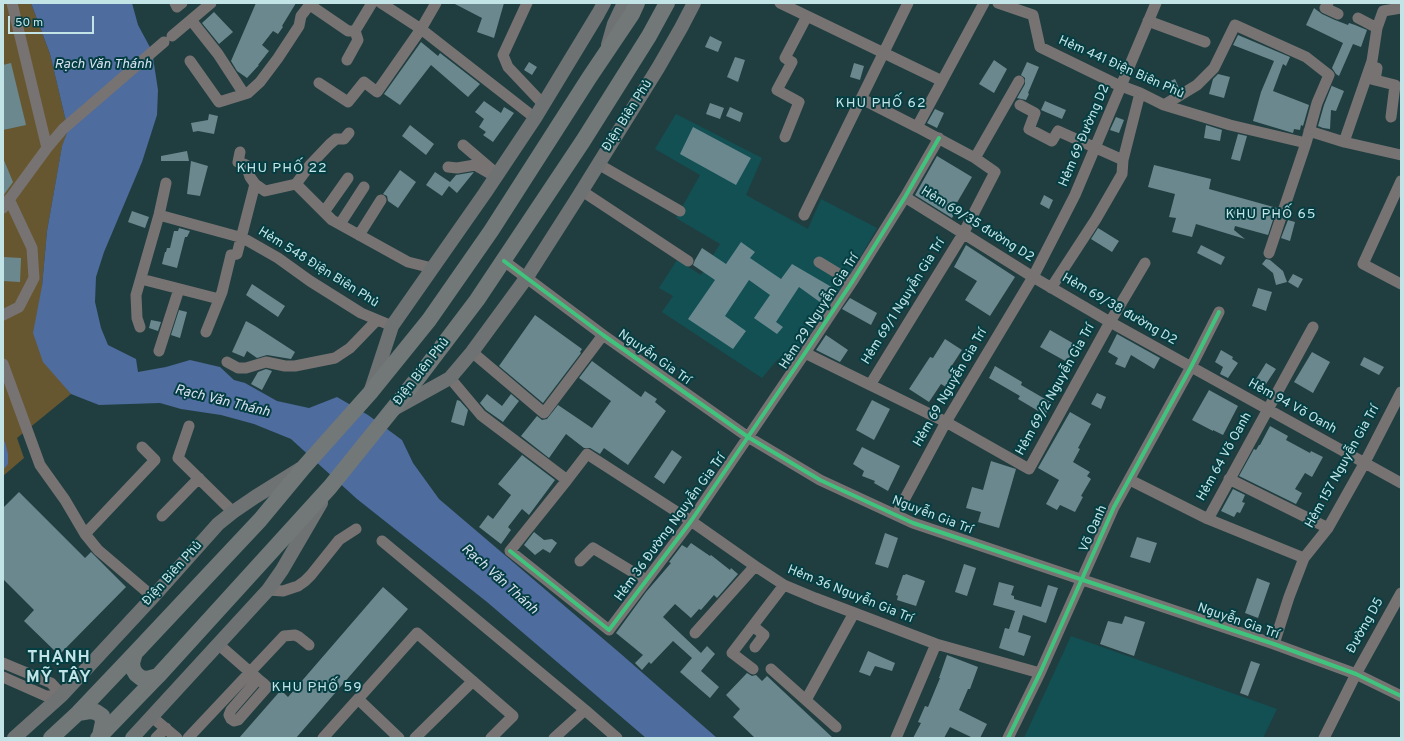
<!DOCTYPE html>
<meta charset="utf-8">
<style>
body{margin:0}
#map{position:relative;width:1404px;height:741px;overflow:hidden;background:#203e40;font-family:Overpass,sans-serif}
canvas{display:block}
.frame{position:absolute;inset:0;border:4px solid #c3e4e6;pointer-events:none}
.scale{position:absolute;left:8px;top:16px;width:86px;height:18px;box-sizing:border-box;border:2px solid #c3e4e6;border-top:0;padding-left:5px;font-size:12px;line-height:14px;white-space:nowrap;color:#c3e4e6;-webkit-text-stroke:3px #043e42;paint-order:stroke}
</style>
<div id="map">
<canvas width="1404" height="741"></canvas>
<div class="frame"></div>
<div class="scale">50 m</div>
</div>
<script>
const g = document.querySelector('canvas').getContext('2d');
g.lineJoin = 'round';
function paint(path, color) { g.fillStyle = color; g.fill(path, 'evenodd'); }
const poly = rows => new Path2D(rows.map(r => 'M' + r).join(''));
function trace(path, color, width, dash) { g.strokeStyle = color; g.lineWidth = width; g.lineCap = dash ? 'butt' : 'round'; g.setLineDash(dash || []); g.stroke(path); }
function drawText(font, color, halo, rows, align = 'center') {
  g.font = font + ' Overpass,sans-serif'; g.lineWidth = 4; g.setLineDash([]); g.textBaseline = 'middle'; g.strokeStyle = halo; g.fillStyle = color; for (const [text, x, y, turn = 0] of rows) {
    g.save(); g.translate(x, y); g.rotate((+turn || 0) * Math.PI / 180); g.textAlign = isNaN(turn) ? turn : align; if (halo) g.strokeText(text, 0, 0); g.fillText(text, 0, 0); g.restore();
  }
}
const built = poly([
 [676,114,762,158,746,195,808,229,821,199,877,228,845,284,799,350,795,348,777,360,762,378,662,312,673,296,659,288,677,260,701,275,720,244,676,218,700,175,655,149],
 [1071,636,1277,709,1263,738,1024,738]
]);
const green = poly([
 [3,3,31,3,50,54,68,130,62,147,47,231,42,286,59,379,71,394,17,438,24,458,3,476]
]);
const water = poly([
 [31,3,132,3,138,25,152,51,158,90,157,115,142,162,104,252,96,277,95,302,101,328,108,345,136,359,138,372,166,367,190,360,220,367,234,380,245,383,277,401,309,408,337,397,368,415,402,440,413,463,439,499,621,654,717,738,646,738,487,602,357,499,291,439,254,424,221,415,181,409,160,403,99,405,71,394,43,362,33,333,42,286,47,231,62,146,68,130,50,54],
 [3,440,5,442,8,454,8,464,3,470]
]);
const building = poly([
 [256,3,296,3,282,26,283,27,278,34,273,31,262,45,269,51,258,65,259,65,247,78,237,71,231,61],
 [453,3,504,3,494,38,477,32,482,18],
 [1314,8,1322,14,1335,20,1348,25,1349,23,1355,25,1367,30,1361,47,1353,44,1339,76,1336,74,1332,68,1343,43,1306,25],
 [214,12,233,32,219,44,202,23],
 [1238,35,1290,57,1286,66,1283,64,1273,91,1309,105,1303,126,1301,125,1300,130,1294,129,1293,133,1253,121,1261,92,1274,61,1233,45],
 [710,36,722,42,718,52,705,47],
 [421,42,438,56,440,53,480,84,468,97,431,65,400,105,384,94],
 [735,57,745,60,738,82,727,77],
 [994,60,1007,69,994,93,979,84],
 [529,62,537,67,532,75,524,70],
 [1027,62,1039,67,1028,93,1029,94,1026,100,1017,98,1025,84,1025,78,1021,75],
 [11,63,26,125,3,130,3,65],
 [854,63,864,66,860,80,850,77],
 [1218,74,1230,77,1224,98,1209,94,1213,79],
 [1175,79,1179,88,1171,93,1166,83],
 [1332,85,1332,86,1344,91,1336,111,1331,110,1330,129,1323,128,1318,126,1324,105],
 [484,101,501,113,504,107,514,113,493,142,483,135,486,132,479,127,484,119,475,112],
 [1045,101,1066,110,1062,119,1041,110],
 [710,103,724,108,720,119,706,114],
 [730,107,743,113,740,122,726,116],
 [935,109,944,113,937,128,927,123],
 [209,114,218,116,214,134,198,131,193,132,191,123,208,120],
 [1116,117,1124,120,1119,133,1110,130],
 [410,125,434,144,426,155,402,136],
 [1206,125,1222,130,1220,141,1204,138],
 [693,127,751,158,736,185,680,154],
 [1238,134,1247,136,1240,161,1231,159],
 [187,151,189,161,161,161,161,156],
 [937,156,972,177,955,206,958,207,952,218,915,195],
 [3,158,13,182,3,196],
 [191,161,208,166,200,196,187,194],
 [1154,165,1211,179,1209,189,1277,208,1268,235,1235,226,1234,230,1245,239,1196,224,1192,237,1172,232,1176,218,1169,217,1175,194,1148,187],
 [400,170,416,182,398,208,388,201,387,196,383,194],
 [435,172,450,182,456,175,474,172,457,193,449,186,442,196,426,185],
 [1044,195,1053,200,1049,209,1040,204],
 [132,211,149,217,145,228,128,222],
 [1288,220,1295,222,1290,241,1281,238],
 [179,228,190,231,187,237,185,237,177,268,162,264,165,252,166,252,167,248,170,248,174,231,178,231],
 [1098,228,1119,241,1112,252,1091,239],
 [741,242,755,252,750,258,781,279,792,264,835,289,824,305,799,287,776,322,783,327,777,334,754,318,770,295,749,280,725,316,746,331,733,349,688,319,715,280,693,265,695,260,702,248,726,264],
 [966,245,1015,277,990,316,965,300,977,281,954,267],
 [1201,245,1225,257,1221,265,1197,253],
 [3,257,21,258,20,282,3,281],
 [1266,259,1270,260,1283,271,1287,282,1276,285,1273,273,1262,264],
 [1293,274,1303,279,1298,288,1288,282],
 [252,284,285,306,278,317,246,295],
 [1258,288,1272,292,1266,311,1252,306],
 [850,298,877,313,871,325,842,309],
 [179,310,187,312,180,338,171,335],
 [535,315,582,349,580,352,581,353,543,403,499,366],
 [151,320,161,322,158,331,149,328],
 [246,321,255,326,295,352,291,359,267,355,257,358,247,351,244,357,232,352],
 [1050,330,1076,345,1067,362,1040,347],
 [1117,334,1160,358,1154,369,1131,355,1125,368,1115,364,1118,358,1108,352],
 [826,335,848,350,840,362,816,350],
 [945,339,962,350,949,370,958,376,949,389,941,384,929,402,909,389,930,357,933,358],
 [1221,350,1233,357,1232,359,1238,363,1228,378,1220,374,1223,367,1215,362],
 [1312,352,1330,362,1313,393,1294,382],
 [1364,357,1384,367,1379,375,1360,365],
 [592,361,641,397,645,391,657,399,655,402,666,411,628,465,604,448,600,454,590,448,584,448,566,434,549,458,521,436,537,416,542,420,547,419,558,405,592,428,611,401,579,378],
 [1266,363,1276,369,1262,390,1253,384],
 [995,366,1022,382,1021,385,1052,403,1045,415,1018,399,1020,396,989,378],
 [266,369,272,371,262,390,251,384,258,372],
 [1209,390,1238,406,1223,435,1213,430,1213,431,1192,420],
 [1097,393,1106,397,1101,409,1091,404],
 [487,394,502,406,511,394,519,401,503,422,486,410,480,403],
 [457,400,460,401,468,410,464,426,451,422],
 [872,400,890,409,874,440,856,430],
 [1070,412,1091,424,1078,448,1080,449,1073,462,1090,472,1087,476,1091,479,1081,496,1083,497,1075,512,1060,505,1057,510,1046,504,1059,480,1038,468],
 [1270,426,1288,436,1286,440,1310,453,1311,451,1323,457,1312,477,1305,473,1295,489,1302,493,1296,504,1239,476,1254,449,1256,450,1259,445,1260,445],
 [862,447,900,466,888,491,874,483,875,481,862,476,864,471,853,464],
 [672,450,682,457,664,484,654,477],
 [522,455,555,480,529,515,522,509,508,527,511,530,501,544,479,527,488,515,493,519,511,495,498,484],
 [991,461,1016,469,999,528,978,522,981,512,966,508,972,487,983,490],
 [1233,489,1245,495,1242,502,1245,503,1240,513,1237,512,1234,517,1221,511],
 [19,492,85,558,91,552,126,587,59,655,24,621,34,610,3,579,3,508],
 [534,532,544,540,552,539,557,543,550,553,543,549,535,555,524,545],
 [885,533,898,538,888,568,875,564],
 [1137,537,1157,543,1150,563,1130,557],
 [691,543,710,556,711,555,730,570,731,568,738,574,717,598,714,595,701,610,699,609,691,618,675,604,663,617,701,653,707,646,715,654,701,671,719,687,710,698,680,672,692,658,673,641,651,664,649,662,642,670,635,663,643,655,616,633,646,592,671,563,669,562,682,545,687,548],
 [964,564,976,568,967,596,955,592],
 [906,574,925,581,916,606,897,600,898,596,896,595,903,575,905,575],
 [1257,578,1270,583,1258,618,1245,613],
 [999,582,1014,586,1011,595,1014,596,1014,599,1041,607,1048,585,1058,588,1046,623,1023,615,1018,632,1031,636,1024,656,999,648,1005,628,1009,629,1015,611,993,605],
 [383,587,408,609,296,738,239,738,281,690,288,697],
 [1125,616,1145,622,1134,656,1100,644,1108,621,1122,624],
 [868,651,895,663,892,671,875,666,870,676,859,672],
 [947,655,978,667,970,689,968,689,959,710,987,724,980,738,973,738,950,727,944,738,913,738,921,723,918,722,925,706,928,707,940,678,939,678],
 [1251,661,1260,664,1248,696,1240,693],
 [747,673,752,676,756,675,762,681,767,676,833,738,755,738,733,717,740,709,726,695]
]);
const minor = poly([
 [175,3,177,7,182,3],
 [381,3,421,29,535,118],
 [527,3,503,55,508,67,543,104],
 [780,3,942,81,984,3],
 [998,3,1033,15,1040,47,1116,84,1140,93,1164,105,1230,125,1306,143],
 [1328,3,1325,8,1338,14],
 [310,5,348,31,355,31],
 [191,20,218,54,244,94],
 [1148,21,1205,42],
 [1377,28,1383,11,1401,8],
 [172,36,211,3],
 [347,60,358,40,355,31,372,3],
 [190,61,219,102,248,93,260,82,278,58,299,26,301,16,311,3],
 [1368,78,1375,80,1377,68],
 [1375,80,1395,85,1391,117],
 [942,81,917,127,975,158,1019,81],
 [319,83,348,102,364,82,377,92,421,29,436,3],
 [862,99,917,127],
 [1020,105,1035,113,1029,129,1052,141,1058,131,1123,160],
 [1164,105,1197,85,1214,68,1235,25,1306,57,1329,75,1317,103,1306,143,1269,253],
 [1309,131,1344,142,1401,155],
 [785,137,799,102,777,90,792,62,785,58,807,16],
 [1344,142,1372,61,1377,28,1358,18],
 [463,145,491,169],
 [47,148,63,129,164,42],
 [240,152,238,162,246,165,250,177,255,184,265,191,296,184,332,220,408,262,432,268],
 [598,164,680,211],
 [448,167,457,168,475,165,496,177],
 [1401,181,1363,264,1401,284],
 [296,184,310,165,330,144,336,139,344,139,349,133],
 [582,191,688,261],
 [905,197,1033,277,1110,322,1401,483],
 [3,208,47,148,12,3],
 [324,212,348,178],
 [159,215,243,238,278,258,310,281,361,313,392,326],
 [804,215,908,3],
 [340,224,364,187],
 [359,235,381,200],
 [504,261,603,335,748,437,820,480,913,523,1274,644,1356,674,1401,696],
 [819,262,852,282],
 [141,279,219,299],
 [1051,288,1096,219,1122,174,1123,160,1140,93],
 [3,315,19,307,34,278,32,248,9,199],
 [140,327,137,318,136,295,159,215,166,183],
 [206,332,222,292,231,255,237,254,255,184],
 [159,351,179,289],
 [472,352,544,413,603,335],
 [805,353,946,422,1029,469,1110,322,1145,263],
 [227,362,238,368,246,368,266,362,285,366,295,366,335,358,350,348,377,320],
 [3,364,40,465,65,500,85,534,98,550,153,597],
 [450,378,481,415,567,480,587,454,691,521,755,566,784,585,815,598,936,644,1040,673],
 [870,385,963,234,995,172,975,158],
 [189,426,178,458,233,512],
 [1229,479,1328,528],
 [567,480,510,551,609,630,691,521,805,353,852,282,905,197,939,138],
 [1130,480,1208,519,1304,558],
 [896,515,946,422,1033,277,1075,195,1156,3],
 [162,516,199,478],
 [1208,519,1313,327],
 [85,534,155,460,142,447],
 [382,541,585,710,554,738],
 [580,561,593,548,646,580],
 [268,590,283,591,298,586,305,581,311,575,339,540,356,529],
 [753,626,764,635,755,647],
 [695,633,755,566],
 [218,644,258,679,263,683,267,687,238,720,234,721,231,719,229,715,231,710,258,679],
 [1274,644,1289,597,1304,558,1328,528,1364,464,1401,392],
 [3,663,51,683,62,695],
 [753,669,732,653,784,585],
 [771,669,836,727],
 [3,677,46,696,62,695],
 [358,699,399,738],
 [806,700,854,613],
 [585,710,617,738],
 [152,717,177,738],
 [156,738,166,728],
 [188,738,284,636,295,635,299,637,309,645],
 [323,738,417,633,513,716,491,738],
 [415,738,473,681],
 [896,738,936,644],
 [1008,738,1040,673,1114,507,1191,367,1219,312],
 [1324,738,1356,674,1401,593]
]);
const major = poly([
 [608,45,614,24,624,3],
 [371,390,392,326,485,193,535,118,598,14,604,3],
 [394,409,450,378,472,352,527,277,578,197,658,68,681,28,694,3],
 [14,738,62,695,153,597,218,524,233,512,255,497,300,469],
 [132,738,268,590,282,570,321,503]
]);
const highway = poly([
 [135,653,132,663,133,669,136,674,141,678,147,679,158,676],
 [78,713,90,711,96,712,102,716,103,722,100,736],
 [51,738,78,713,135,653,260,520,304,467,370,393,429,320,491,231,589,78,632,14,637,3],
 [98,738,158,676,330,487,421,374,477,300,583,141,649,36,667,3]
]);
const cycleway = poly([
 [504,261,603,335,748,437,820,480,913,523,1274,644,1356,674,1401,696],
 [510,551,609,630,691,521,805,353,852,282,905,197,939,138],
 [1008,738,1040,673,1114,507,1191,367,1219,312]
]);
const streetNames = [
 ["Hẻm 441 Điện Biên Phủ",1121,68,24],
 ["Điện Biên Phủ",628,116,-58],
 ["Hẻm 69 Đường D2",1085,136,-67],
 ["Hẻm 69/35 đường D2",977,225,32],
 ["Hẻm 548 Điện Biên Phủ",318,268,32],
 ["Hẻm 69/1 Nguyễn Gia Trí",904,302,-58],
 ["Hẻm 69/38 đường D2",1119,310,30],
 ["Hẻm 29 Nguyễn Gia Trí",820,312,-57],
 ["Nguyễn Gia Trí",654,358,35],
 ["Điện Biên Phủ",422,372,-52],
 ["Hẻm 69 Nguyễn Gia Trí",951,388,-60],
 ["Hẻm 69/2 Nguyễn Gia Trí",1056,390,-61],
 ["Hẻm 94 Võ Oanh",1292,407,29],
 ["Hẻm 64 Võ Oanh",1225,457,-61],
 ["Hẻm 157 Nguyễn Gia Trí",1343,467,-61],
 ["Nguyễn Gia Trí",932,516,21],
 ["Hẻm 36 Đường Nguyễn Gia Trí",671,528,-54],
 ["Võ Oanh",1094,529,-66],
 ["Điện Biên Phủ",173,574,-48],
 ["Hẻm 36 Nguyễn Gia Trí",850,595,22],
 ["Nguyễn Gia Trí",1238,622,19],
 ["Đường D5",1366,626,-61]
];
const waterNames = [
 ["Rạch Văn Thánh",103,65],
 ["Rạch Văn Thánh",222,402,14],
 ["Rạch Văn Thánh",499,580,42]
];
const neighbourhoodNames = [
 ["KHU PHỐ 62",881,104],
 ["KHU PHỐ 22",282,169],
 ["KHU PHỐ 65",1271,215],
 ["KHU PHỐ 59",317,688]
];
const districtNames = [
 ["THẠNH",59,659],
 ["MỸ TÂY",59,679]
];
paint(built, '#125054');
paint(green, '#675731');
paint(water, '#4e6c9d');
paint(building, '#6b888f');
trace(minor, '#787373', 11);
trace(major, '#6f7273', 14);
trace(highway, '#727878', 16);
trace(cycleway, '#40c37c', 4);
drawText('13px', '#c3e4e6', '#043e42', streetNames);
drawText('italic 14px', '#d9e2f2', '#043e42', waterNames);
g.letterSpacing = '1px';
drawText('14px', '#c3e4e6', '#043e42', neighbourhoodNames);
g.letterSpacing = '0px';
g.letterSpacing = '1px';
drawText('bold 17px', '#c3e4e6', '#043e42', districtNames);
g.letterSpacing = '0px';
</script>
